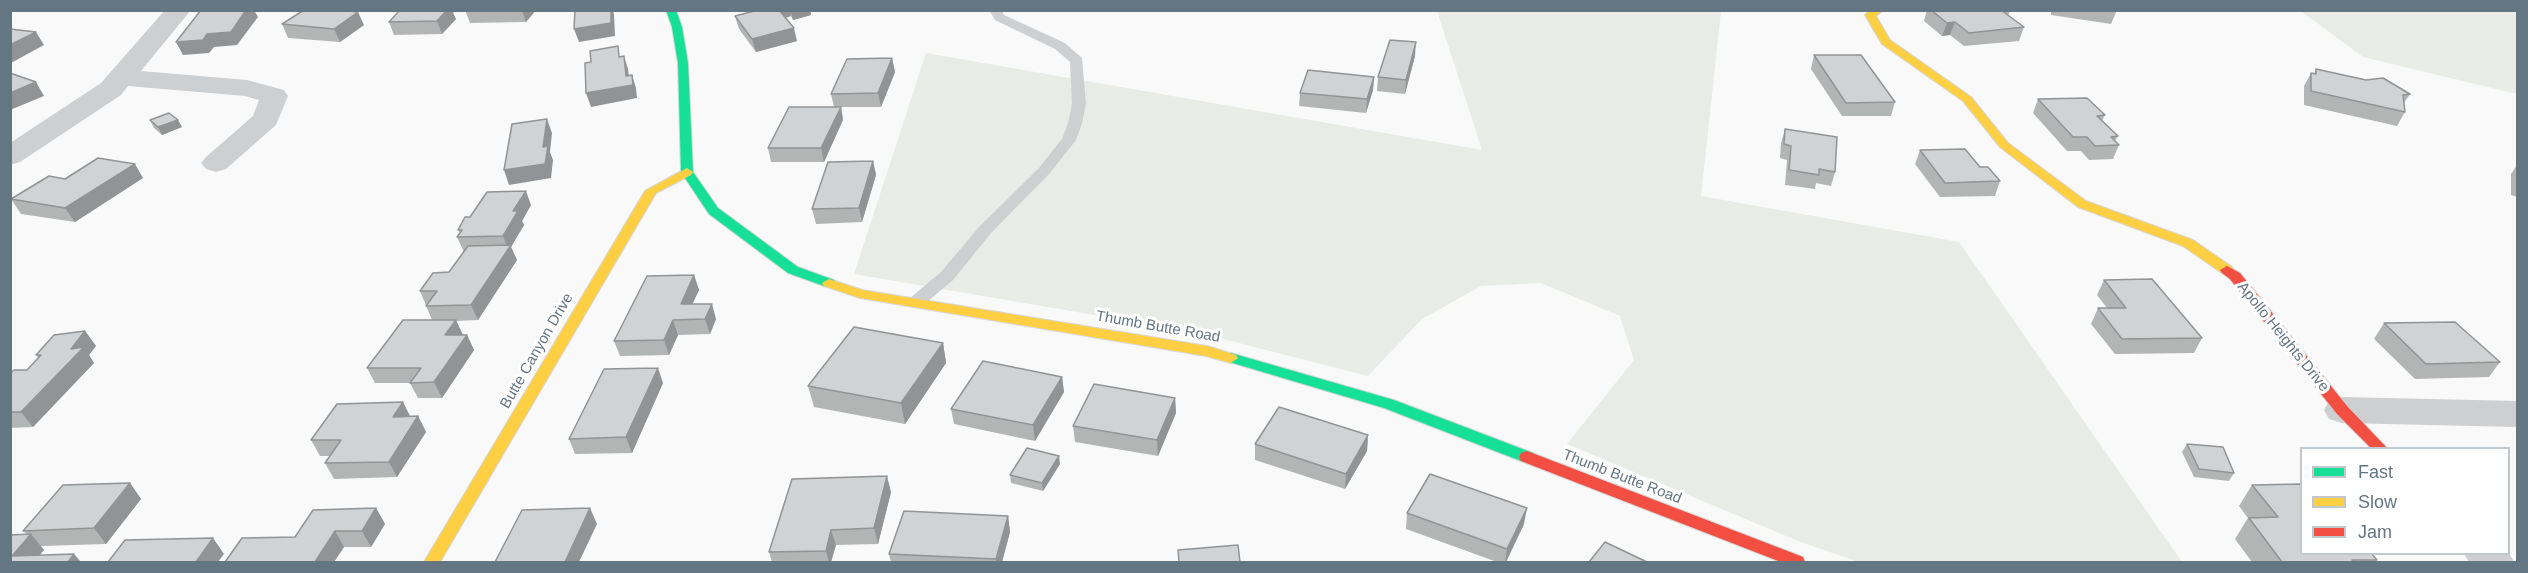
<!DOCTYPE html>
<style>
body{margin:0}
#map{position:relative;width:2528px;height:573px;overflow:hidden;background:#f9f9f9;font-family:Helvetica,sans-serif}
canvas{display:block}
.frame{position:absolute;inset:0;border:12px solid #657683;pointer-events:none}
.legend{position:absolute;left:2300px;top:447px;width:210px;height:108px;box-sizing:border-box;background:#fff;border:2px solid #c1c8cd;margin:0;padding:8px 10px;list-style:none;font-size:18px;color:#657683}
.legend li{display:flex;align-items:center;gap:12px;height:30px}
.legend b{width:30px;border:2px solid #c1c8cd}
</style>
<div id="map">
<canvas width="2528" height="573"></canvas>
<div class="frame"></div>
<ul class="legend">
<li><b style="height:8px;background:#16e098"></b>Fast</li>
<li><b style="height:8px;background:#ffcf43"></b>Slow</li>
<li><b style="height:8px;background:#f24e42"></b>Jam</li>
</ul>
</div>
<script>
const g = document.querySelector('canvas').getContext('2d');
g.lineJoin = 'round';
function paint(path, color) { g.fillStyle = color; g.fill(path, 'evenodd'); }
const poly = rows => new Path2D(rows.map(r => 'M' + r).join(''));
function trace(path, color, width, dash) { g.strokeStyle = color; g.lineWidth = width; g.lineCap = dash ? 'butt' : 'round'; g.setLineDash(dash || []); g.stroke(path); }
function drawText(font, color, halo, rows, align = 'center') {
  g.font = font + ' Helvetica,sans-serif'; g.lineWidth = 6; g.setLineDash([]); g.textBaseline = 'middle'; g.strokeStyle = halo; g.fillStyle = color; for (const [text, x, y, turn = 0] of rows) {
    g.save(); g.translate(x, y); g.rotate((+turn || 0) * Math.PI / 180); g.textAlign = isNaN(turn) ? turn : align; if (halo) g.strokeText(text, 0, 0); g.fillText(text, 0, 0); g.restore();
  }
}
const green = poly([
 [1437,11,1721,11,1701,196,1959,242,2182,562,1859,562,1798,541,1567,444,1634,360,1620,316,1541,283,1481,286,1422,319,1368,376,1200,333,854,274,926,53,1482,150],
 [2301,11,2517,11,2517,94,2363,57]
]);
const lane = poly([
 [989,10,1001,10,1004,15,1065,43,1082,58,1086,104,1082,123,1076,140,1049,174,991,233,953,280,921,307,909,307,907,303,909,299,941,272,979,227,1039,168,1062,139,1068,123,1072,104,1070,62,1055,49,995,20,989,10]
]);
const street = poly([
 [165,10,191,10,141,71,247,80,284,90,288,96,276,125,226,169,216,172,206,169,201,163,206,157,253,116,259,100,245,96,128,86,121,95,20,162,10,165,10,143,101,83,165,10],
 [2342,397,2518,401,2518,427,2342,423,2329,419,2324,410,2329,401,2342,397],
 [2508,551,2514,562,2469,562,2464,554,2508,554,2508,551]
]);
const fast = poly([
 [666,10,676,10,682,27,688,63,693,172,718,208,798,267,834,280,836,283,834,286,824,286,788,273,709,214,681,172,678,63,672,27,666,10],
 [1231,353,1394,400,1533,453,1535,457,1533,461,1521,461,1384,408,1226,361,1224,358,1226,355,1231,353]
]);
const slow = poly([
 [1870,10,1883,10,1876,16,1890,40,1971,97,2008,143,2086,201,2193,240,2232,267,2234,270,2232,273,2222,273,2183,246,2078,207,2000,147,1963,101,1882,44,1865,15,1870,10],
 [687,168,693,172,691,175,656,193,440,562,424,562,645,191,687,168],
 [829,279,862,290,1207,346,1236,355,1238,358,1231,363,1206,356,860,298,824,286,822,283,829,279]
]);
const jam = poly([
 [2227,266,2240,273,2347,406,2387,448,2371,448,2337,414,2230,279,2222,273,2220,270,2227,266],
 [1527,451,1803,557,1805,562,1781,562,1521,461,1519,457,1521,453,1527,451]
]);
const wall = poly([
 [400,10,455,10,453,13,456,19,442,34,394,35,389,22],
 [465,10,536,10,526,22,470,23],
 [758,10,810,10,811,15,793,20,791,16,785,18,797,41,756,52,739,29,735,16],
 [1927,10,2010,10,2008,16,2024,27,2019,41,1964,46,1950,35,1942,36,1924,21],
 [2051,10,2117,10,2111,24,2051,15],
 [282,24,364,25,340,42,288,38],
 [1814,55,1895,102,1891,116,1842,116,1811,69],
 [1415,56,1405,94,1377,91,1378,77],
 [892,58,895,72,881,107,841,107,843,120,824,162,771,162,768,148,834,107,831,94],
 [2316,69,2410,94,2404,103,2405,112,2397,126,2304,105,2304,86,2311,73,2314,74],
 [1374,77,1373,90,1366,113,1299,106,1300,93],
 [2038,99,2105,115,2102,121,2118,136,2115,141,2119,145,2113,159,2089,160,2081,151,2067,151,2033,113],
 [150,120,182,127,162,135,154,128],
 [1785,129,1835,172,1831,186,1816,183,1815,189,1785,185,1787,160,1780,158,1781,143],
 [1920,150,1980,167,2000,181,1995,196,1940,197,1915,164],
 [873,161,876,175,862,222,816,224,812,209],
 [2517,165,2517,197,2511,195,2511,174],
 [143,178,75,222,21,214,11,199,65,179],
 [531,205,522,221,524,225,511,247,517,260,478,320,456,321,463,335,467,335,474,350,442,398,418,398,410,383,375,383,367,368,432,320,420,291,449,272,464,252,457,237,460,233,458,230,470,217],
 [694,275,699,290,692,304,716,319,710,334,678,335,669,355,620,356,614,341],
 [2104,280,2202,338,2194,353,2115,354,2091,324,2098,308,2107,308,2097,295],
 [2384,323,2500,362,2489,377,2415,379,2374,339],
 [85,331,96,346,89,355,94,363,33,427,10,428,10,373,27,370,38,358,36,355],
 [943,343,946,363,905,424,814,407,808,386],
 [1062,377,1064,392,1035,441,954,424,951,409],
 [663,383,632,453,575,454,569,439],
 [1175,398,1176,413,1158,456,1075,442,1073,426],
 [410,416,418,416,426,432,397,477,334,479,325,463,330,456,320,456,311,440],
 [1368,435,1367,451,1345,489,1255,460,1255,444],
 [2187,444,2234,473,2229,481,2194,477,2182,452],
 [1060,464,1043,491,1011,483,1010,475],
 [130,483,141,499,106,544,41,546,44,550,39,556,10,562,27,534,23,531],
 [2252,485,2377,560,2375,562,2252,562,2235,539,2248,518,2239,506],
 [891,492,878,544,836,545,831,562,772,562,769,552],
 [376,508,385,524,371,547,344,547,334,562,225,562],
 [1407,513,1524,524,1506,562,1497,562,1406,529],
 [1008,516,1010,532,1002,562,891,562,889,554]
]);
const shadedWall = poly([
 [246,10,254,10,258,17,237,45,214,47,209,53,183,55,176,42,207,34],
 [444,10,455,10,453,13,456,19,442,34,437,21],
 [522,10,536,10,526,22],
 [611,10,613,10,614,14,615,36,579,42,574,29],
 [785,10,789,10,791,16,782,19,780,12],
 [801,10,810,10,811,15,793,20,791,13],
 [358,12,364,25,340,42,334,29],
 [1955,22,1950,35,1942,36,1947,23],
 [794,28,797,41,756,52,752,39],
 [36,32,44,45,11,63,10,61,10,45],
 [1416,42,1415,56,1405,94,1406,80],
 [624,56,628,69,630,85,632,75,636,88,637,98,591,107,586,93,626,76],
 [892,58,895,72,881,107,878,93],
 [1374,77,1373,90,1366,113,1367,99],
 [36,82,44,96,10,110,10,93],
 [841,107,843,120,824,162,821,148],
 [547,119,552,133,550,152,553,160,551,178,509,185,504,170,543,147],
 [178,120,182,127,162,135,158,127],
 [873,161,876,175,862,222,859,208],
 [135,164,143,178,75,222,65,208],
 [526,191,531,205,522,221,524,225,511,247,517,260,478,320,471,305,508,249,503,236,513,211],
 [694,275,699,290,685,320,681,304],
 [712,304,716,319,710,334,705,319],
 [456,320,463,335,445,335],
 [673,320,678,335,669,355,664,340],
 [85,331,96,346,89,355,94,363,33,427,21,412],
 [467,335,474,350,442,398,434,382],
 [943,343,946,363,905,424,901,403],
 [658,368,663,383,632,453,626,437],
 [1062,377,1064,392,1035,441,1033,425],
 [1175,398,1176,413,1158,456,1157,440],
 [403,402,411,418,393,417],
 [418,416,426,432,397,477,389,462],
 [1368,435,1367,451,1345,489,1346,474],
 [1059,456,1060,464,1043,491,1042,483],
 [887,476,891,492,878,544,874,528],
 [130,483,141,499,106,544,94,528],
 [376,508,385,524,371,547,362,531],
 [590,508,597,524,579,562,565,562],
 [1527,508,1524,524,1506,562,1505,562,1507,549],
 [1008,516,1010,532,1002,562,996,562,996,559],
 [831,530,836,545,831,562,829,562,826,551],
 [335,531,344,547,334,562,315,562],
 [31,534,44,550,33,562,12,556],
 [213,538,224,554,218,562,196,562],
 [74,554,81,562,68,562]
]);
const building = poly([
 [201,10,246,10,231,32,207,34,203,40,176,42,201,10],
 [304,10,340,10,358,12,334,29,282,24,304,10],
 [400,10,447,10,437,21,389,22,400,10],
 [575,10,611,10,611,23,574,29,575,10],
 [758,10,779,10,794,28,752,39,735,16,758,10],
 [790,10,801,10,791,13,790,10],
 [1931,10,2001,10,2024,27,1969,33,1955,22,1947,23,1931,10],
 [10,29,36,32,10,45,10,29],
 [1390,40,1416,42,1406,80,1378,77,1390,40],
 [618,46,619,57,624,56,626,76,632,75,633,85,586,93,585,63,591,62,590,51,618,46],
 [1814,55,1861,55,1895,102,1846,103,1814,55],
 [892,58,878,93,831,94,847,59,892,58],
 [2316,69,2366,80,2383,78,2410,94,2403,95,2405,112,2311,91,2311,73,2316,74,2316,69],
 [1308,70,1374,77,1367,99,1300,93,1308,70],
 [10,73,36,82,10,93,10,73],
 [2087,98,2105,115,2097,116,2118,136,2111,137,2119,145,2095,146,2087,137,2073,137,2038,99,2087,98],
 [789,107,841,107,821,148,768,148,789,107],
 [169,113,178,120,158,127,150,120,169,113],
 [547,119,543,147,548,146,545,164,504,170,512,124,547,119],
 [1785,129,1837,137,1835,172,1819,169,1819,175,1789,170,1791,146,1784,144,1785,129],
 [1965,149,1980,167,1988,167,2000,181,1945,183,1920,150,1965,149],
 [98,158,135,164,65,208,11,199,49,176,65,179,98,158],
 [873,161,859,208,812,209,828,162,873,161],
 [526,191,513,211,518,211,503,236,457,237,462,230,458,230,465,217,470,217,487,192,526,191],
 [511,245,471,305,426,306,437,291,420,291,433,273,449,272,468,246,511,245],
 [694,275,681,304,712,304,705,319,673,320,664,340,614,341,647,276,694,275],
 [2152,279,2202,338,2122,339,2098,308,2126,308,2104,280,2152,279],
 [403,320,456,320,445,335,467,335,434,382,410,383,421,368,367,368,403,320],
 [2455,322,2500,362,2426,364,2384,323,2455,322],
 [854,327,943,343,901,403,808,386,854,327],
 [85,331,71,349,84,347,21,412,10,412,10,373,14,370,27,370,41,355,36,355,54,335,85,331],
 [983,361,1062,377,1033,425,951,409,983,361],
 [658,368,626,437,569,439,604,369,658,368],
 [1094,384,1175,398,1157,440,1073,426,1094,384],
 [403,402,393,417,418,416,389,462,325,463,341,440,311,440,337,404,403,402],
 [1279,407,1368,435,1346,474,1255,444,1279,407],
 [2187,444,2223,447,2234,473,2199,469,2187,444],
 [1027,448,1059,456,1042,483,1010,475,1027,448],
 [1430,474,1527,508,1507,549,1407,513,1430,474],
 [887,476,874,528,831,530,826,551,769,552,792,479,887,476],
 [130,483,94,528,23,531,63,485,130,483],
 [2301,484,2301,554,2372,554,2377,560,2352,560,2354,562,2282,562,2249,518,2278,517,2252,485,2301,484],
 [376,508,362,531,335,531,315,562,225,562,242,538,295,537,313,510,376,508],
 [590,508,565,562,495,562,522,510,590,508],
 [904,511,1008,516,996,559,889,554,904,511],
 [31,534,12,556,74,554,68,562,10,562,10,535,31,534],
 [213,538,196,562,108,562,125,540,213,538],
 [1605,542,1647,562,1589,562,1605,542],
 [1238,545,1240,562,1179,562,1178,550,1238,545]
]);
const streetNames = [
 ["Thumb Butte Road",1158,327,10],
 ["Apollo Heights Drive",2283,337,51],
 ["Butte Canyon Drive",537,351,-60],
 ["Thumb Butte Road",1622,477,21]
];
paint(green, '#e8ebe6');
trace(fast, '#d5d6d7', 2);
trace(slow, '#d5d6d7', 2);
trace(jam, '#d5d6d7', 2);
paint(lane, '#cecfd0');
paint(street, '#cecfd0');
paint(fast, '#16e098');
paint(slow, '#ffcf43');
paint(jam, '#f24e42');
paint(wall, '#b3b5b5');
paint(shadedWall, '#929394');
paint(building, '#d0d2d3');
trace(building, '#929394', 1.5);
drawText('15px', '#657683', '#fff', streetNames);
</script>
